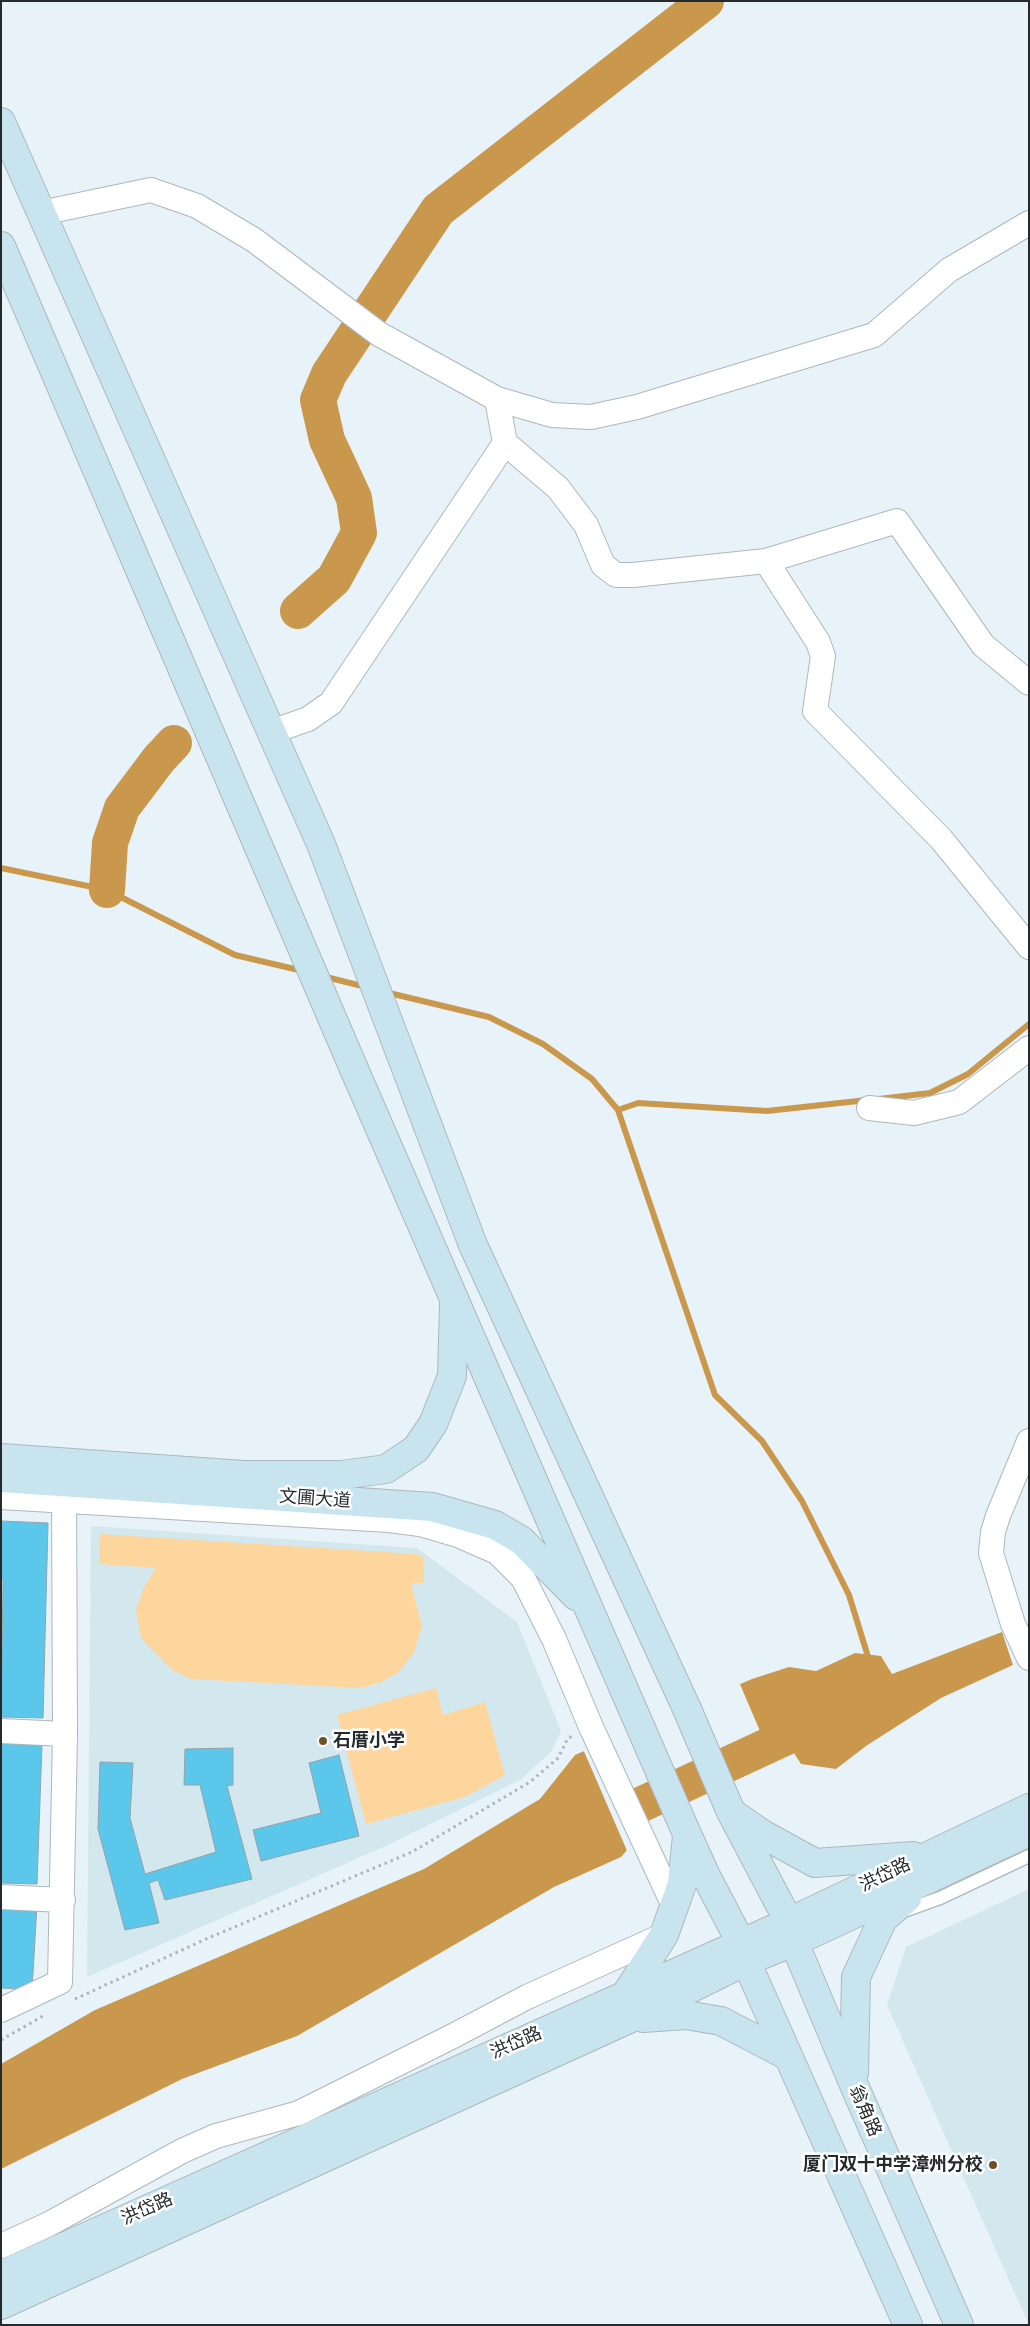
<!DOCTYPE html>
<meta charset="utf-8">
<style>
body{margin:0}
#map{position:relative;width:1030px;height:2326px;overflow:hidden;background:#e7f3f8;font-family:Montserrat,sans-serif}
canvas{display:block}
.frame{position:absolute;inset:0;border:2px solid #252a2c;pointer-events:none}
</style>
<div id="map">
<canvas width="1030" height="2326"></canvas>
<div class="frame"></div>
</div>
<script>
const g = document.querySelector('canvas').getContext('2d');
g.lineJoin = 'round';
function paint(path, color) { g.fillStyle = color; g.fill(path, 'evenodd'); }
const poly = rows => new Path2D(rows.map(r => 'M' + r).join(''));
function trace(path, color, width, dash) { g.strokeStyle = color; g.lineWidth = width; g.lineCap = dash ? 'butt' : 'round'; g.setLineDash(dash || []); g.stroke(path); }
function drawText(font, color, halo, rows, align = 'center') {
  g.font = font + ' Montserrat,"Noto Sans SC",sans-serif'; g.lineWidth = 5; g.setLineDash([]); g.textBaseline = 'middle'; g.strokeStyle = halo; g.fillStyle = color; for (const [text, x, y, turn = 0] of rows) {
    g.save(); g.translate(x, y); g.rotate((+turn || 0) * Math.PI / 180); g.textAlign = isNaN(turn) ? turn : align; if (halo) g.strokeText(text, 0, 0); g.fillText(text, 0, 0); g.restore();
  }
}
const built = poly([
 [91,1526,417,1548,517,1622,561,1731,551,1752,520,1780,388,1845,87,1977],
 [1029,1889,1029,2325,887,2005,906,1947]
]);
const green = poly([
 [100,1534,417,1554,423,1557,424,1583,411,1583,422,1626,414,1652,399,1672,379,1683,360,1688,191,1679,172,1670,141,1638,136,1610,144,1587,156,1568,99,1564],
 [436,1688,443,1715,485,1702,505,1775,465,1797,366,1824,337,1715]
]);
const water = poly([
 [1002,1632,1013,1665,941,1698,866,1746,836,1769,801,1764,783,1736,696,1771,621,1857,554,1887,297,2036,182,2079,1,2169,1,2064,95,2010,424,1869,540,1799,575,1755,752,1679,789,1667,816,1671,855,1653,881,1656,892,1674]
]);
const pier = poly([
 [739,1682,766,1745,698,1773,628,1853,583,1749]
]);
const stream = poly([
 [1,868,107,890,235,955,303,971],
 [322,976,366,987],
 [385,992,489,1017,543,1044,592,1079,618,1110,715,1395,762,1441,802,1501,849,1595,869,1660],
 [879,1099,930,1093,968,1074,1029,1024],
 [618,1110,638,1103,767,1111,867,1100]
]);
const river = poly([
 [298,611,334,579,359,533,354,498,327,440,318,400,329,374,438,210,706,1],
 [107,890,110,843,122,808,159,759,174,743],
 [640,1805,830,1717]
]);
const building = poly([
 [1,1521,48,1523,43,1718,1,1717,3,1580,1,1580,1,1521],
 [1,1743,42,1745,37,1884,1,1883,1,1743],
 [233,1748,233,1785,227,1786,252,1879,165,1900,158,1880,149,1883,159,1923,125,1930,98,1829,100,1762,133,1763,130,1818,145,1874,216,1852,200,1785,184,1785,185,1749,233,1748],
 [339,1755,359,1836,261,1861,253,1830,321,1813,309,1763,339,1755],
 [1,1903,37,1905,32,1990,1,1988,1,1903]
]);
const path = poly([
 [75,1999,206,1939,412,1852,530,1782,558,1758,568,1738,573,1736],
 [1,2040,43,2016]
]);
const service = poly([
 [901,1912,940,1898,1029,1856]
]);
const minor = poly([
 [41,213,151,190,197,206,254,240,379,334,497,399,552,415,591,417,637,407,874,335,949,270,1029,223],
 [505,443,558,488,586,525,603,565,616,575,633,575,766,561,897,521,983,645,1029,683],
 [766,561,818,642,823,656,815,711,941,839,1029,947],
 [271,732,308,719,331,703,505,443,497,399],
 [869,1108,914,1113,959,1102,1029,1048],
 [1029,1441,998,1516,993,1532,991,1553,1013,1624,1029,1658],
 [1,1497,389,1520,420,1524,458,1535,497,1552,523,1578,554,1639,591,1727,674,1906],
 [1,1731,65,1734],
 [1,1897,63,1900],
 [1,2010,60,1982,65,1734,64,1486],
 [1,2246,49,2224,182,2151,216,2136,299,2113,453,2036,527,1997,664,1935]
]);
const secondary = poly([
 [1,122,321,844,473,1245,687,1709,731,1812,789,1922,794,1942,854,2085,959,2325],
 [1,246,354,1069,687,1834,706,1876,741,1943,746,1961,908,2325],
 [1,1458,244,1475,341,1475,386,1469,416,1449,433,1424,452,1376,454,1304],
 [1,1478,432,1507,495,1525,521,1540,576,1596],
 [735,1815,764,1835,815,1863,913,1856],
 [626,1994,664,1935,682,1884,687,1836],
 [643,2018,686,2015,721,2021,788,2056],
 [854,2073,856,1977,883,1919,907,1898],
 [1,2275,789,1922,1029,1808],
 [1,2305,629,2019,746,1961,794,1942,1029,1832]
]);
const markers = [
 [323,1741,5,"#6e5125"],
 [993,2165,5,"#6e5125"]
];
const streetNames = [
 ["文圃大道",315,1499,4],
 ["洪岱路",885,1875,-26],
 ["洪岱路",516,2043,-24],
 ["翁角路",865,2111,67],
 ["洪岱路",147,2209,-24]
];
const poiNames = [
 ["石厝小学",333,1741],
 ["厦门双十中学漳州分校",983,2165,"right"]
];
paint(built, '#d3e7ef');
paint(green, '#fdd69e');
paint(water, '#ca984c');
paint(pier, '#e7f3f8');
trace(stream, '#ca984c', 6);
trace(river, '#ca984c', 36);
paint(building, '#5bc7eb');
trace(building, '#97a2a7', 1);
trace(service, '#acb8bc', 15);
trace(minor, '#acb8bc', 26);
trace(secondary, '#acb8bc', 30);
trace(path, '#acb5ba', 3, [2.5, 4]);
trace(service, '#fff', 12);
trace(minor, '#fff', 24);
trace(secondary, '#c8e5ef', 28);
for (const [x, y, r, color] of markers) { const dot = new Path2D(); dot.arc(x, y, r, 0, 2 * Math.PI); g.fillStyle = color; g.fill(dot); trace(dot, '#fff', 2); }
drawText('18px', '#252a2c', '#fff', streetNames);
drawText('bold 18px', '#252a2c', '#fff', poiNames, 'left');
</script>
